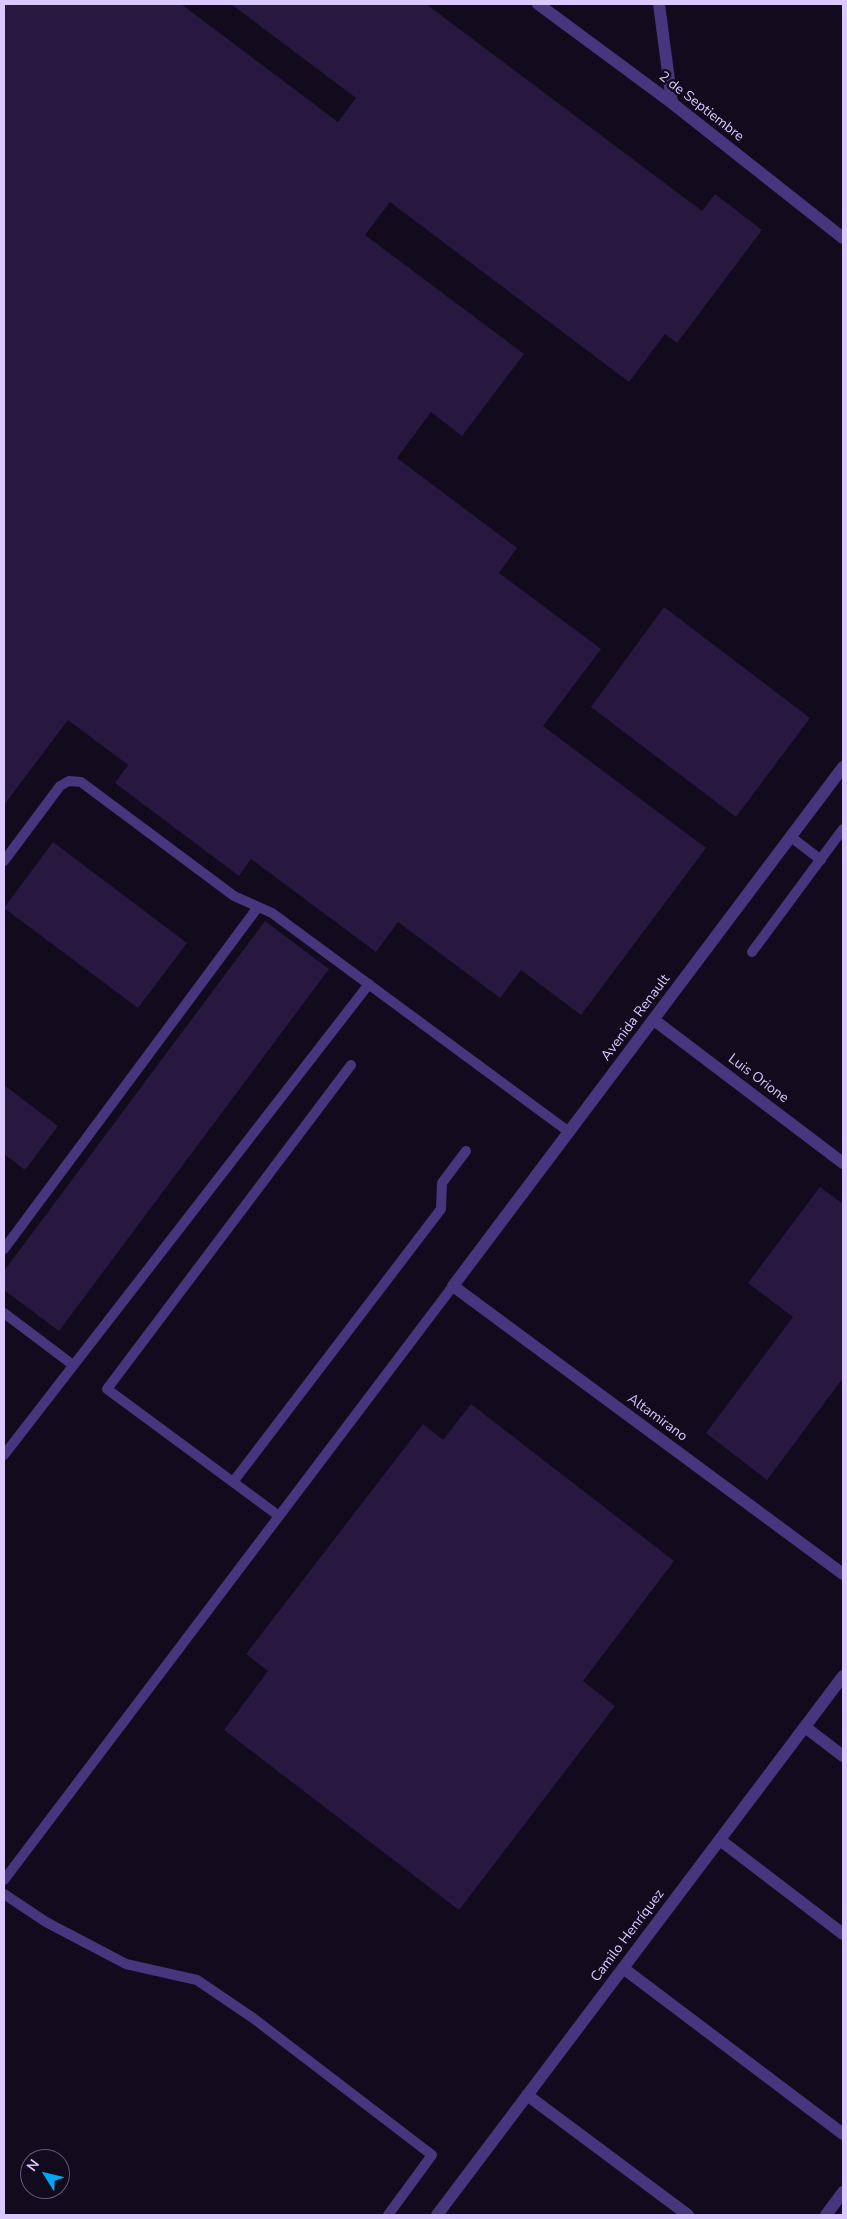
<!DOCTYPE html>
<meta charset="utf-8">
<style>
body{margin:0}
#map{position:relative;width:847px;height:2219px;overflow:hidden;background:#120b1d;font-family:"Nunito Sans",sans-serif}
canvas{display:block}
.frame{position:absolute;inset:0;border:5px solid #dac8ff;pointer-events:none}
.north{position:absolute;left:20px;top:2149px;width:50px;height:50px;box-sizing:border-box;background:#120b1d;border:1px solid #625777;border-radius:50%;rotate:306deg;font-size:14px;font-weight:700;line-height:20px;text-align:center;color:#dac8ff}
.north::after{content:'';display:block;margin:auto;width:18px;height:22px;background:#00a7f3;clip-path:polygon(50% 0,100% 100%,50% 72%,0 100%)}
</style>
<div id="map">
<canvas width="847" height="2219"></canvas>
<div class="frame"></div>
<div class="north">N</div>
</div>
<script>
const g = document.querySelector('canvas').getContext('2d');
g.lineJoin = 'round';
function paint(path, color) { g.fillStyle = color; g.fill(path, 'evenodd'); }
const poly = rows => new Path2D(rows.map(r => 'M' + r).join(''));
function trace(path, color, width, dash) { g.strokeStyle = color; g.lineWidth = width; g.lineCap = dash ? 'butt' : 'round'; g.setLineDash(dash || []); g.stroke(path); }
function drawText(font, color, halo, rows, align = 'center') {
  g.font = font + ' "Nunito Sans",sans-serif'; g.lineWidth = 5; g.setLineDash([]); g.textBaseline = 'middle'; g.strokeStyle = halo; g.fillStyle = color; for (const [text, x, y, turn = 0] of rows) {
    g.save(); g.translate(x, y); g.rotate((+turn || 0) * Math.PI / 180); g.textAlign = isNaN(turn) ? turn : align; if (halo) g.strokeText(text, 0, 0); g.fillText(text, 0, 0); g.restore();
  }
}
const building = poly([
 [4,4,181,4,338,122,356,98,231,4,426,4,702,211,715,194,762,230,677,343,665,334,629,382,390,202,365,235,524,354,462,436,431,412,397,458,517,548,499,573,601,649,543,726,706,848,581,1015,521,970,500,998,398,922,376,952,251,859,239,876,115,783,128,765,68,720,4,805],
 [664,607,810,718,736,817,591,707],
 [53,842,187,943,138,1008,4,908],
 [265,921,329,969,59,1331,4,1290,4,1271],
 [4,1085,58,1126,25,1170,4,1154],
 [820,1187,843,1204,843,1378,767,1480,706,1433,793,1317,748,1283],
 [471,1404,674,1561,583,1681,615,1706,459,1910,224,1730,268,1671,246,1654,423,1424,443,1440]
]);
const service = poly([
 [791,837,821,860],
 [4,861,60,786,69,781,81,782,234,896,272,913,569,1132],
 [752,952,843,829],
 [4,1249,258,907],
 [4,1313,73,1365],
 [4,1455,369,984],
 [233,1482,441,1209,442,1183,466,1151],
 [279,1516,107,1389,351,1065],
 [4,1880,453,1286],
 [4,1894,46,1922,126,1964,197,1980,253,2018,432,2155,388,2215]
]);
const minor = poly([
 [659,4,672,103],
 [843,767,453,1286,843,1574],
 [654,1020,843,1163],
 [805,1727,843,1756],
 [720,1840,843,1934],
 [623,1968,843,2134],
 [527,2095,688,2215],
 [437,2215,843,1676],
 [826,2215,843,2192]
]);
const tertiary = poly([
 [538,4,672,103,843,238]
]);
const streetNames = [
 ["2 de Septiembre",701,107,38],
 ["Avenida Renault",636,1018,-53],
 ["Luis Orione",758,1079,37],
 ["Altamirano",657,1418,36],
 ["Camilo Henríquez",628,1936,-53]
];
paint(building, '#28173f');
trace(service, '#47357d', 10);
trace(minor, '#47357d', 12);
trace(tertiary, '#47357d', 12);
drawText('14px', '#dac8ff', '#120b1d', streetNames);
</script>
